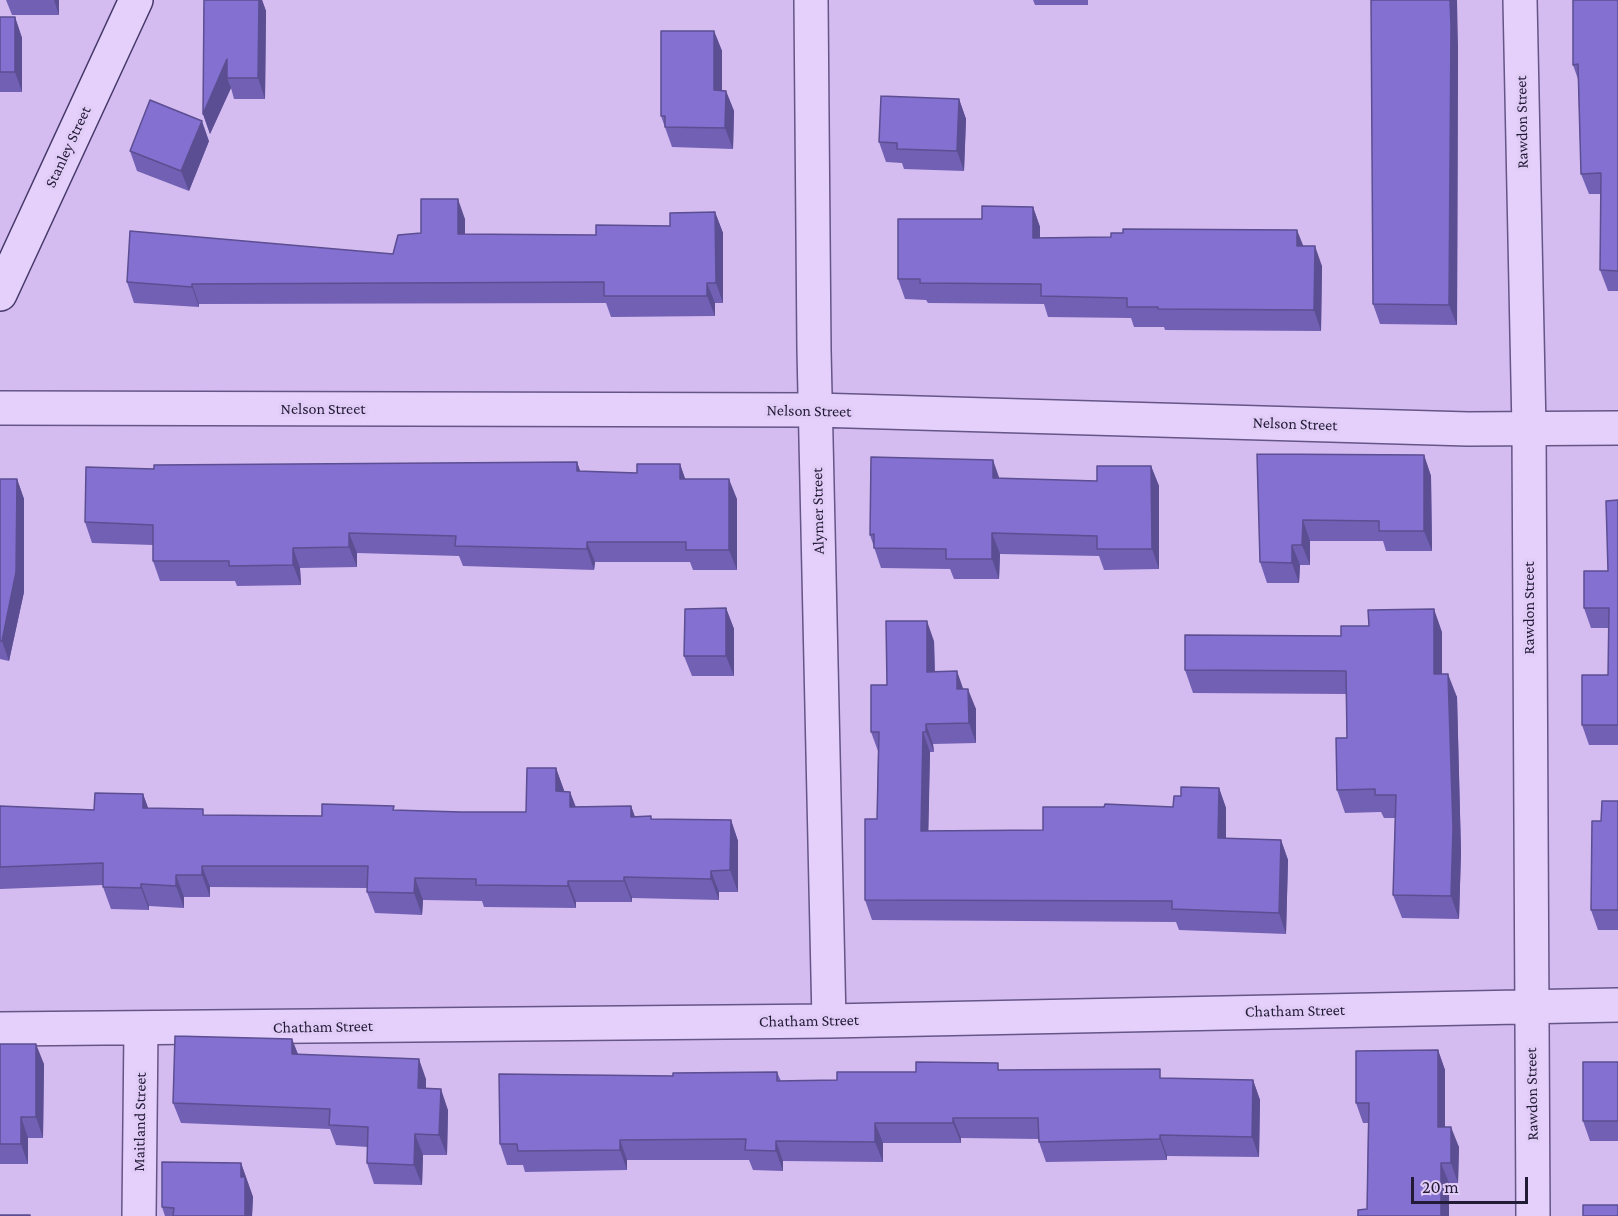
<!DOCTYPE html>
<style>
body{margin:0}
#map{position:relative;width:1618px;height:1216px;overflow:hidden;background:#d5bcf0;font-family:"Crimson Pro",serif}
canvas{display:block}
.scale{position:absolute;left:1411px;top:1177px;width:117px;height:27px;box-sizing:border-box;border:3px solid #221b36;border-top:0;padding-left:8px;font-size:18px;line-height:21px;white-space:nowrap;color:#221b36;-webkit-text-stroke:4px #e1ccf7;paint-order:stroke}
</style>
<div id="map">
<canvas width="1618" height="1216"></canvas>
<div class="scale">20 m</div>
</div>
<script>
const g = document.querySelector('canvas').getContext('2d');
g.lineJoin = 'round';
const poly = rows => new Path2D(rows.map(r => 'M' + r).join(''));
function trace(path, color, width, dash) { g.strokeStyle = color; g.lineWidth = width; g.lineCap = dash ? 'butt' : 'round'; g.setLineDash(dash || []); g.stroke(path); }
function paint(path, color) { g.fillStyle = color; g.fill(path, 'evenodd'); }
function drawText(font, color, halo, rows, align = 'center') {
  g.font = font + ' "Crimson Pro",serif'; g.lineWidth = 6; g.setLineDash([]); g.textBaseline = 'middle'; g.strokeStyle = halo; g.fillStyle = color; for (const [text, x, y, turn = 0] of rows) {
    g.save(); g.translate(x, y); g.rotate((+turn || 0) * Math.PI / 180); g.textAlign = isNaN(turn) ? turn : align; if (halo) g.strokeText(text, 0, 0); g.fillText(text, 0, 0); g.restore();
  }
}
const street = poly([
 [811,0,814,350,829,1021],
 [1520,0,1529,429,1533,1216],
 [0,408,816,410,1468,429,1618,428],
 [0,1029,829,1021,1618,1005],
 [139,1216,141,1029]
]);
const secondary = poly([
 [0,294,136,0]
]);
const wall = poly([
 [6,0,59,0,59,15,12,15],
 [204,0,262,0,266,11,265,99,234,99,231,88,210,134,203,114],
 [1033,0,1088,0,1088,5,1035,5],
 [1618,0,1618,291,1608,291,1600,270,1601,194,1589,194,1581,174,1578,79,1573,65],
 [0,17,15,17,22,38,22,92,0,92],
 [714,31,722,51,722,91,726,91,734,111,733,149,672,147,661,116],
 [1458,46,1457,325,1380,324,1373,304],
 [959,99,966,119,964,171,904,169,902,163,886,162,879,142],
 [209,141,189,191,137,171,130,151],
 [1033,207,1040,227,1040,238,1303,246,1322,266,1321,331,1165,330,1164,327,1134,327,1131,318,1048,317,1044,304,928,303,926,300,905,299,898,279,982,219],
 [715,212,723,233,723,303,715,303,715,316,611,317,606,303,199,304,199,307,134,303,127,282,393,254,421,233,465,219,465,234,596,235,670,226],
 [1257,454,1424,455,1431,476,1432,551,1386,551,1383,541,1310,541,1310,565,1300,565,1299,583,1267,583,1260,562],
 [577,462,580,471,637,473,680,464,685,479,737,499,737,570,693,570,690,562,595,562,594,570,463,566,459,556,357,553,357,567,300,568,301,585,237,586,235,581,160,581,153,561,153,545,92,543,85,522,154,469],
 [1151,466,1159,486,1159,569,1104,570,1099,556,1000,554,999,579,954,579,950,569,881,568,870,535,1000,479,1097,481],
 [0,479,17,479,24,499,24,592,9,661,0,659],
 [1618,500,1618,745,1589,745,1582,725,1608,675,1609,628,1591,628,1584,608,1608,571],
 [726,608,734,629,734,676,692,676,684,656],
 [1442,632,1442,674,1457,697,1461,852,1459,919,1402,918,1393,895,1395,818,1384,818,1381,812,1345,813,1337,790,1347,738,1346,694,1193,693,1185,670,1341,636],
 [934,641,935,671,963,689,976,709,976,743,933,744,934,752,930,752,928,831,1043,830,1173,807,1181,796,1219,788,1226,808,1226,838,1281,840,1288,860,1286,934,1179,930,1176,922,872,920,865,900,877,819,878,751,871,732,887,685],
 [556,768,564,792,570,792,576,807,631,806,635,817,651,819,731,820,738,841,738,892,719,892,719,900,632,898,632,902,576,902,576,908,484,907,482,901,423,900,422,915,375,913,367,892,367,888,210,887,210,897,184,897,184,908,149,906,149,910,111,909,103,887,103,885,0,889,0,806,94,810,143,794,148,808,205,815,322,816,395,810,461,812,526,812],
 [1618,801,1618,930,1598,930,1591,910,1601,821],
 [292,1039,298,1054,426,1079,426,1089,448,1110,447,1155,423,1155,422,1185,374,1184,367,1163,368,1147,336,1145,330,1129,181,1123,173,1103],
 [0,1044,44,1064,43,1138,28,1138,28,1164,0,1164],
 [1438,1050,1445,1070,1445,1127,1459,1147,1458,1183,1449,1183,1449,1216,1358,1216,1367,1209,1368,1123,1363,1123,1356,1103],
 [1618,1062,1618,1141,1590,1141,1583,1121],
 [1001,1070,1164,1078,1253,1080,1260,1100,1259,1157,1167,1156,1167,1160,1046,1162,1039,1142,1039,1139,961,1138,961,1143,883,1143,883,1162,783,1161,783,1171,753,1170,749,1160,627,1160,627,1170,525,1172,523,1165,507,1165,500,1144,673,1076,777,1072,781,1081,837,1080,916,1072],
 [241,1163,253,1197,252,1216,165,1216,162,1207]
]);
const shadedWall = poly([
 [54,0,59,0,59,15],
 [259,0,262,0,266,11,265,99,258,78],
 [1450,0,1457,0,1458,46,1457,325,1449,305],
 [15,17,22,38,22,92,15,72],
 [714,31,722,51,722,111,714,90],
 [227,59,227,78,231,88,210,134,203,114],
 [726,91,734,111,733,149,725,128],
 [959,99,966,119,964,171,957,151],
 [202,121,209,141,189,191,181,171],
 [458,199,465,219,465,254,458,234],
 [1033,207,1040,227,1040,258,1033,238],
 [715,212,723,233,723,303,716,283],
 [1297,230,1305,250,1297,246],
 [1315,246,1322,266,1321,331,1314,310],
 [707,283,715,303,715,316,707,296],
 [192,284,199,304,199,307,192,287],
 [1424,455,1431,476,1432,551,1424,531],
 [993,460,1000,480,993,478],
 [577,462,584,482,577,471],
 [680,464,687,484,680,479],
 [1151,466,1159,486,1159,569,1152,549],
 [17,479,24,499,24,592,9,661,2,641],
 [729,479,737,499,737,570,729,550],
 [1303,520,1310,541,1310,565,1302,545],
 [349,533,357,553,357,567,349,547],
 [992,533,1000,554,999,579,992,559],
 [587,542,595,562,594,570,587,549],
 [1292,545,1300,565,1299,583,1292,563],
 [293,548,300,568,301,585,293,565],
 [726,608,734,629,734,676,726,656],
 [1434,609,1442,632,1442,697,1434,674],
 [927,621,934,641,935,692,927,672],
 [957,671,964,691,957,689],
 [1448,674,1457,697,1461,852,1459,919,1451,896],
 [968,689,976,709,976,743,969,723],
 [926,724,933,744,934,752,926,732],
 [923,732,930,752,928,851,921,831],
 [556,768,564,790,564,813,556,791],
 [1219,788,1226,808,1226,859,1218,838],
 [570,792,578,814,570,807],
 [143,794,151,816,143,808],
 [631,806,639,828,631,817],
 [731,820,738,841,738,892,730,870],
 [1281,840,1288,860,1286,934,1279,913],
 [202,866,210,887,210,897,202,875],
 [711,871,719,892,719,900,711,879],
 [176,875,184,897,184,908,176,886],
 [624,877,632,898,632,902,624,881],
 [415,878,423,900,422,915,414,893],
 [568,881,576,902,576,908,568,886],
 [141,884,149,906,149,910,141,888],
 [292,1039,300,1060,292,1054],
 [36,1044,44,1064,43,1138,36,1117],
 [1438,1050,1445,1070,1445,1147,1438,1127],
 [419,1059,426,1079,425,1108,418,1088],
 [1253,1080,1260,1100,1259,1157,1252,1137],
 [441,1089,448,1110,447,1155,439,1135],
 [21,1117,28,1138,28,1164,21,1144],
 [953,1118,961,1138,961,1143,953,1123],
 [875,1123,883,1143,883,1162,875,1142],
 [1451,1127,1459,1147,1458,1183,1451,1163],
 [415,1134,423,1155,422,1185,414,1165],
 [1160,1135,1167,1156,1167,1160,1160,1139],
 [620,1140,627,1160,627,1170,620,1150],
 [776,1141,783,1161,783,1171,776,1151],
 [241,1163,253,1197,252,1216,245,1216,241,1177],
 [1441,1163,1449,1183,1449,1216,1441,1216]
]);
const building = poly([
 [204,0,259,0,258,78,227,78,227,59,203,114,204,0],
 [1371,0,1450,0,1451,25,1449,305,1373,304,1371,0],
 [1573,0,1618,0,1618,271,1600,270,1601,173,1581,174,1578,64,1573,65,1573,0],
 [0,17,15,17,15,72,0,72,0,17],
 [661,31,714,31,714,90,726,91,725,128,665,127,665,116,661,116,661,31],
 [881,96,959,99,957,151,897,149,897,143,879,142,881,96],
 [150,100,202,121,181,171,130,151,150,100],
 [421,199,458,199,458,234,596,235,596,225,670,226,670,213,715,212,716,283,707,283,707,296,604,296,604,282,192,284,192,287,127,282,130,231,393,254,398,235,421,233,421,199],
 [982,206,1033,207,1033,238,1111,237,1111,233,1123,233,1123,229,1297,230,1297,246,1315,246,1314,310,1158,309,1158,307,1127,307,1127,298,1041,296,1041,284,920,283,920,279,898,279,898,219,982,219,982,206],
 [1257,454,1424,455,1424,531,1379,531,1379,521,1303,520,1302,545,1292,545,1292,563,1260,562,1257,454],
 [871,457,993,460,993,478,1097,481,1097,466,1151,466,1152,549,1097,549,1097,536,992,533,992,559,946,559,946,549,874,548,874,534,870,535,871,457],
 [577,462,577,471,637,473,637,464,680,464,680,479,729,479,729,550,686,550,686,542,587,542,587,549,455,546,456,536,349,533,349,547,293,548,293,565,229,566,229,561,153,561,153,525,85,522,86,467,154,469,154,465,577,462],
 [0,479,17,479,16,572,2,641,0,641,0,479],
 [1618,500,1618,725,1582,725,1582,675,1608,675,1609,608,1584,608,1584,571,1608,571,1606,501,1618,500],
 [726,608,726,656,684,656,685,609,726,608],
 [1434,609,1434,674,1448,674,1453,829,1451,896,1393,895,1396,795,1375,795,1375,789,1337,790,1336,738,1347,738,1346,671,1185,670,1185,635,1341,636,1341,626,1369,626,1368,610,1434,609],
 [886,621,927,621,927,672,957,671,957,689,968,689,969,723,926,724,926,732,923,732,921,831,1043,830,1043,807,1104,807,1105,804,1173,807,1174,796,1181,796,1181,787,1219,788,1218,838,1281,840,1279,913,1172,909,1172,901,865,900,865,819,877,819,879,732,871,732,871,685,887,685,886,621],
 [527,768,556,768,556,791,570,792,570,807,631,806,631,817,651,816,651,819,731,820,730,870,711,871,711,879,624,877,624,881,568,881,568,886,476,885,476,879,415,878,414,893,367,892,368,866,202,866,202,875,176,875,176,886,141,884,141,888,103,887,103,863,0,867,0,806,94,810,95,793,143,794,143,808,203,809,203,815,322,816,322,804,394,806,393,810,461,812,526,812,527,768],
 [1602,801,1618,801,1618,910,1591,910,1592,821,1601,821,1602,801],
 [175,1036,292,1039,292,1054,419,1059,418,1088,441,1089,439,1135,415,1134,414,1165,367,1163,368,1127,329,1125,330,1109,173,1103,175,1036],
 [0,1044,36,1044,36,1117,21,1117,21,1144,0,1144,0,1044],
 [1438,1050,1438,1127,1451,1127,1451,1163,1441,1163,1441,1216,1358,1216,1358,1210,1367,1209,1369,1103,1356,1103,1356,1051,1438,1050],
 [916,1062,998,1063,998,1070,1160,1069,1160,1078,1253,1080,1252,1137,1160,1135,1160,1139,1039,1142,1038,1118,953,1118,953,1123,875,1123,875,1142,776,1141,776,1151,745,1150,746,1139,620,1140,620,1150,518,1151,517,1144,500,1144,499,1074,673,1076,673,1073,777,1072,777,1081,837,1080,837,1072,916,1072,916,1062],
 [1583,1062,1618,1062,1618,1121,1583,1121,1583,1062],
 [162,1162,241,1163,241,1177,245,1177,245,1216,173,1216,174,1208,162,1207,162,1162],
 [1583,1205,1618,1205,1618,1216,1583,1216,1583,1205],
 [0,1215,30,1215,30,1216,0,1216,0,1215]
]);
const streetNames = [
 ["Rawdon Street",1522,122,-91],
 ["Stanley Street",68,147,-65],
 ["Nelson Street",323,409],
 ["Nelson Street",809,411,1],
 ["Nelson Street",1295,424,2],
 ["Alymer Street",818,511,-91],
 ["Rawdon Street",1529,608,-90],
 ["Chatham Street",1295,1011,-1],
 ["Chatham Street",809,1021,-1],
 ["Chatham Street",323,1027,-1],
 ["Rawdon Street",1532,1094,-91],
 ["Maitland Street",140,1122,-89]
];
trace(street, '#655588', 36);
trace(secondary, '#46396a', 36);
trace(street, '#e4d0fa', 33);
trace(secondary, '#e4d0fa', 33);
paint(wall, '#7160b3');
paint(shadedWall, '#5c4e92');
paint(building, '#8370d0');
trace(building, '#5c4e92', 1.5);
drawText('16px', '#221b36', '#e1ccf7', streetNames);
</script>
